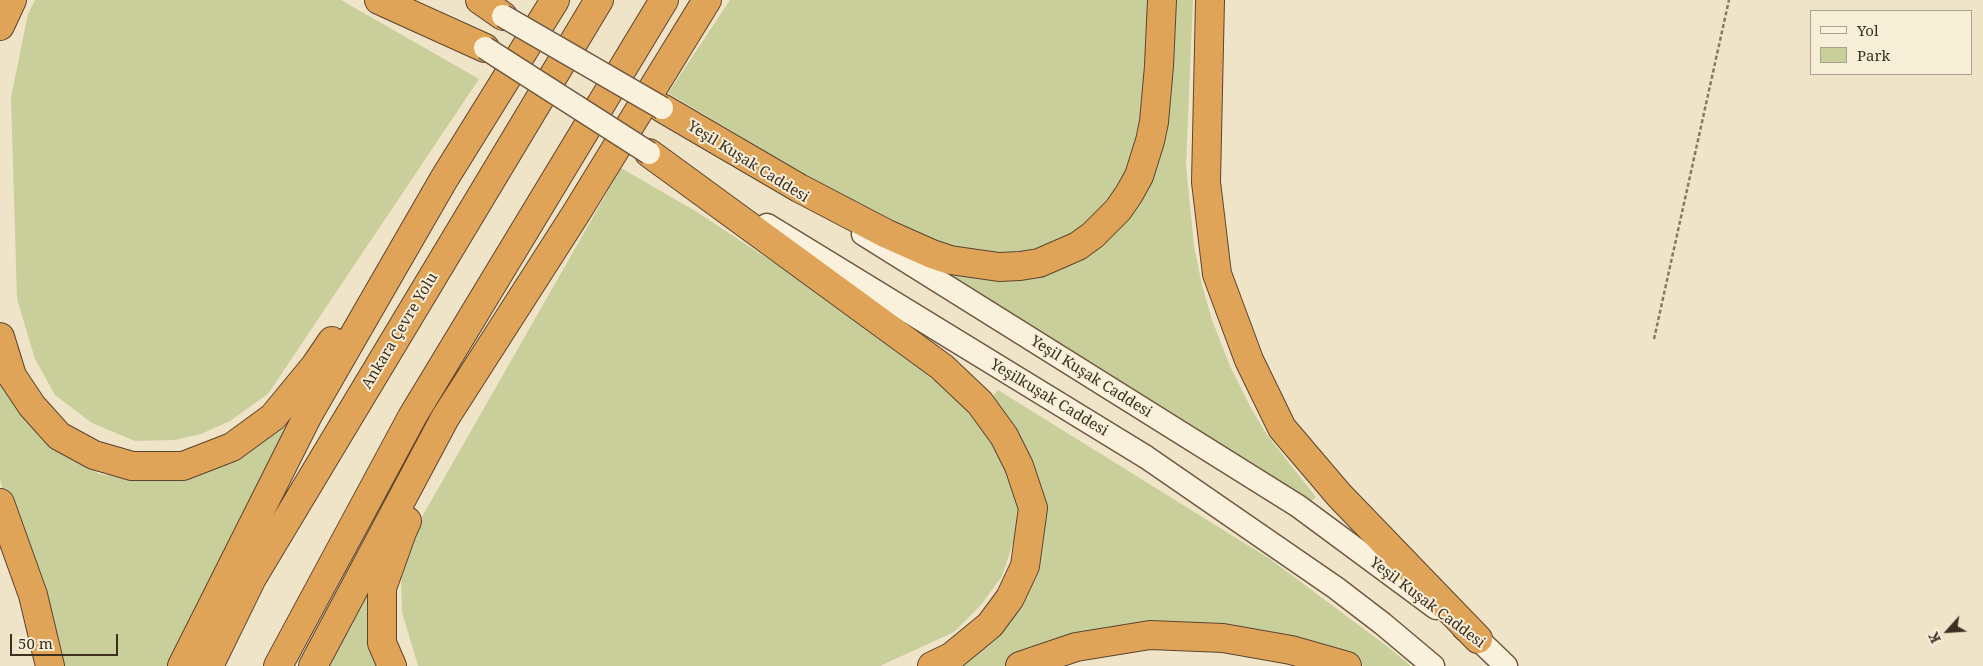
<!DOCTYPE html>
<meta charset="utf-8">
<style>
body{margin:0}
#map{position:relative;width:1983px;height:666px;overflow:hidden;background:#f0e4c8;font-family:"Noto Serif",serif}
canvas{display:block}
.legend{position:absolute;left:1810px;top:10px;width:162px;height:65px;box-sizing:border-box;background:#f7eed8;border:1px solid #ada18e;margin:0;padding:6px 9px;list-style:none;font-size:15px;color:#3d2e20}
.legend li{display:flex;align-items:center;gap:10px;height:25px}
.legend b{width:25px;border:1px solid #ada18e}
.north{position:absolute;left:1923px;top:606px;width:50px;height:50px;-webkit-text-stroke:4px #f7eed8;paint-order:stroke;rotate:244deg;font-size:14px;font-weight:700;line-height:20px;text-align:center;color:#3d2e20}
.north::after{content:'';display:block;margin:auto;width:18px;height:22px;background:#3d2e20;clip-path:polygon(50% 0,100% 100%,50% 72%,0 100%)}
.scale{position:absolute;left:10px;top:634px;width:108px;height:22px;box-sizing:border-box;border:2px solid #3d2e20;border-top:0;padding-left:6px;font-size:15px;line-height:18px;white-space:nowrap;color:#3d2e20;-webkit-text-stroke:4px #f7eed8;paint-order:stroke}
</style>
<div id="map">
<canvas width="1983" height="666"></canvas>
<ul class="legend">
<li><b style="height:6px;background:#faf1dc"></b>Yol</li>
<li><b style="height:14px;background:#c9cf9b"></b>Park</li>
</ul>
<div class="north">K</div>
<div class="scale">50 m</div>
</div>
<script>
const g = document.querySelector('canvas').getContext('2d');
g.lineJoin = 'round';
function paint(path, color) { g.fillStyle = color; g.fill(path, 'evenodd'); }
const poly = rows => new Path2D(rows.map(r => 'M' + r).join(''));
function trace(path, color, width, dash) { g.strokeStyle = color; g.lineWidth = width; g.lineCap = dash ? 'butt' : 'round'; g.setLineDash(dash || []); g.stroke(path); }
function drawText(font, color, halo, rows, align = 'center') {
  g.font = font + ' "Noto Serif",serif'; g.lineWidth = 4; g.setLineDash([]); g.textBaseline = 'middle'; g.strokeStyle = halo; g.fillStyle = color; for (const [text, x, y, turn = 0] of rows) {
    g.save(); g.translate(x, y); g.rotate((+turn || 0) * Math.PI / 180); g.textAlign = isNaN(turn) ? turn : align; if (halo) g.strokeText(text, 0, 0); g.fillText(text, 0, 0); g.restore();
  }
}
const green = poly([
 [35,0,341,0,479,79,268,394,230,421,201,434,175,440,135,441,92,423,55,395,35,359,17,299,11,97,28,14],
 [730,0,1147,0,1149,62,1134,171,1111,205,1087,224,1054,243,1016,254,974,254,924,238,842,197,668,93],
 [1173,0,1193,0,1186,165,1194,246,1202,285,1212,320,1230,366,1251,408,1267,435,1316,497,1304,507,941,278,949,267,960,274,1115,230],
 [621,168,697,212,945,376,988,419,1019,495,1016,534,1002,576,981,605,954,632,880,666,418,666,402,612,401,573,419,522],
 [0,375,57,449,99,474,140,481,170,480,211,470,247,452,284,416,297,426,176,666,56,666,0,480],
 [998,390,1270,559,1388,647,1411,666,1364,666,1343,655,1217,628,1034,655,1006,666,946,666,996,630,1039,506,987,403],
 [377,578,379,666,319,666]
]);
const path = poly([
 [1654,339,1729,0]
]);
const secondary = poly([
 [767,225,1146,457,1336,588,1383,624,1433,666],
 [863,234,1298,506,1436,608],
 [1464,629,1478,639,1506,666]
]);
const motorway = poly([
 [379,0,485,48],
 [480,0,503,16],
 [1210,0,1206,182,1217,274,1249,360,1282,428,1339,495,1478,639],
 [0,26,12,0],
 [662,108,799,188,887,234,932,254,950,260,999,267,1020,266,1039,263,1078,246,1093,235,1118,210,1129,194,1139,176,1150,141,1154,122,1159,66,1162,0],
 [649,153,942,367,980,403,1004,436,1019,466,1033,508,1025,566,1010,598,990,625,951,657,932,666],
 [0,337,12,376,32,406,59,436,94,455,132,466,183,466,232,447,273,417,315,366,332,341],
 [0,503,33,595,50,666],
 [182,666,308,415,444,179,555,0],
 [209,666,252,578,599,0],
 [278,666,412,417,664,0],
 [313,666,445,418,575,215,707,0],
 [392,666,382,643,382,588,402,532,407,521],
 [1020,666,1076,647,1150,635,1223,638,1291,650,1347,666]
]);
const secondaryBridge = poly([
 [503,16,662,108],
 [485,48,649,153]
]);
const streetNames = [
 ["Yeşil Kuşak Caddesi",748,162,32],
 ["Ankara Çevre Yolu",400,331,-59],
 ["Yeşil Kuşak Caddesi",1091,377,32],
 ["Yeşilkuşak Caddesi",1049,398,31],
 ["Yeşil Kuşak Caddesi",1427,603,37]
];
paint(green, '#c9cf9b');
trace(secondary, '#6f573f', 25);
trace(motorway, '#5b4430', 30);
trace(path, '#8d765c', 2.5, [4, 2.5]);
trace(secondary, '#faf1dc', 22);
trace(motorway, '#e0a458', 28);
trace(secondaryBridge, '#6f573f', 25, []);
trace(secondaryBridge, '#faf1dc', 22);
drawText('15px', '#3d2e20', '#f7eed8', streetNames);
</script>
